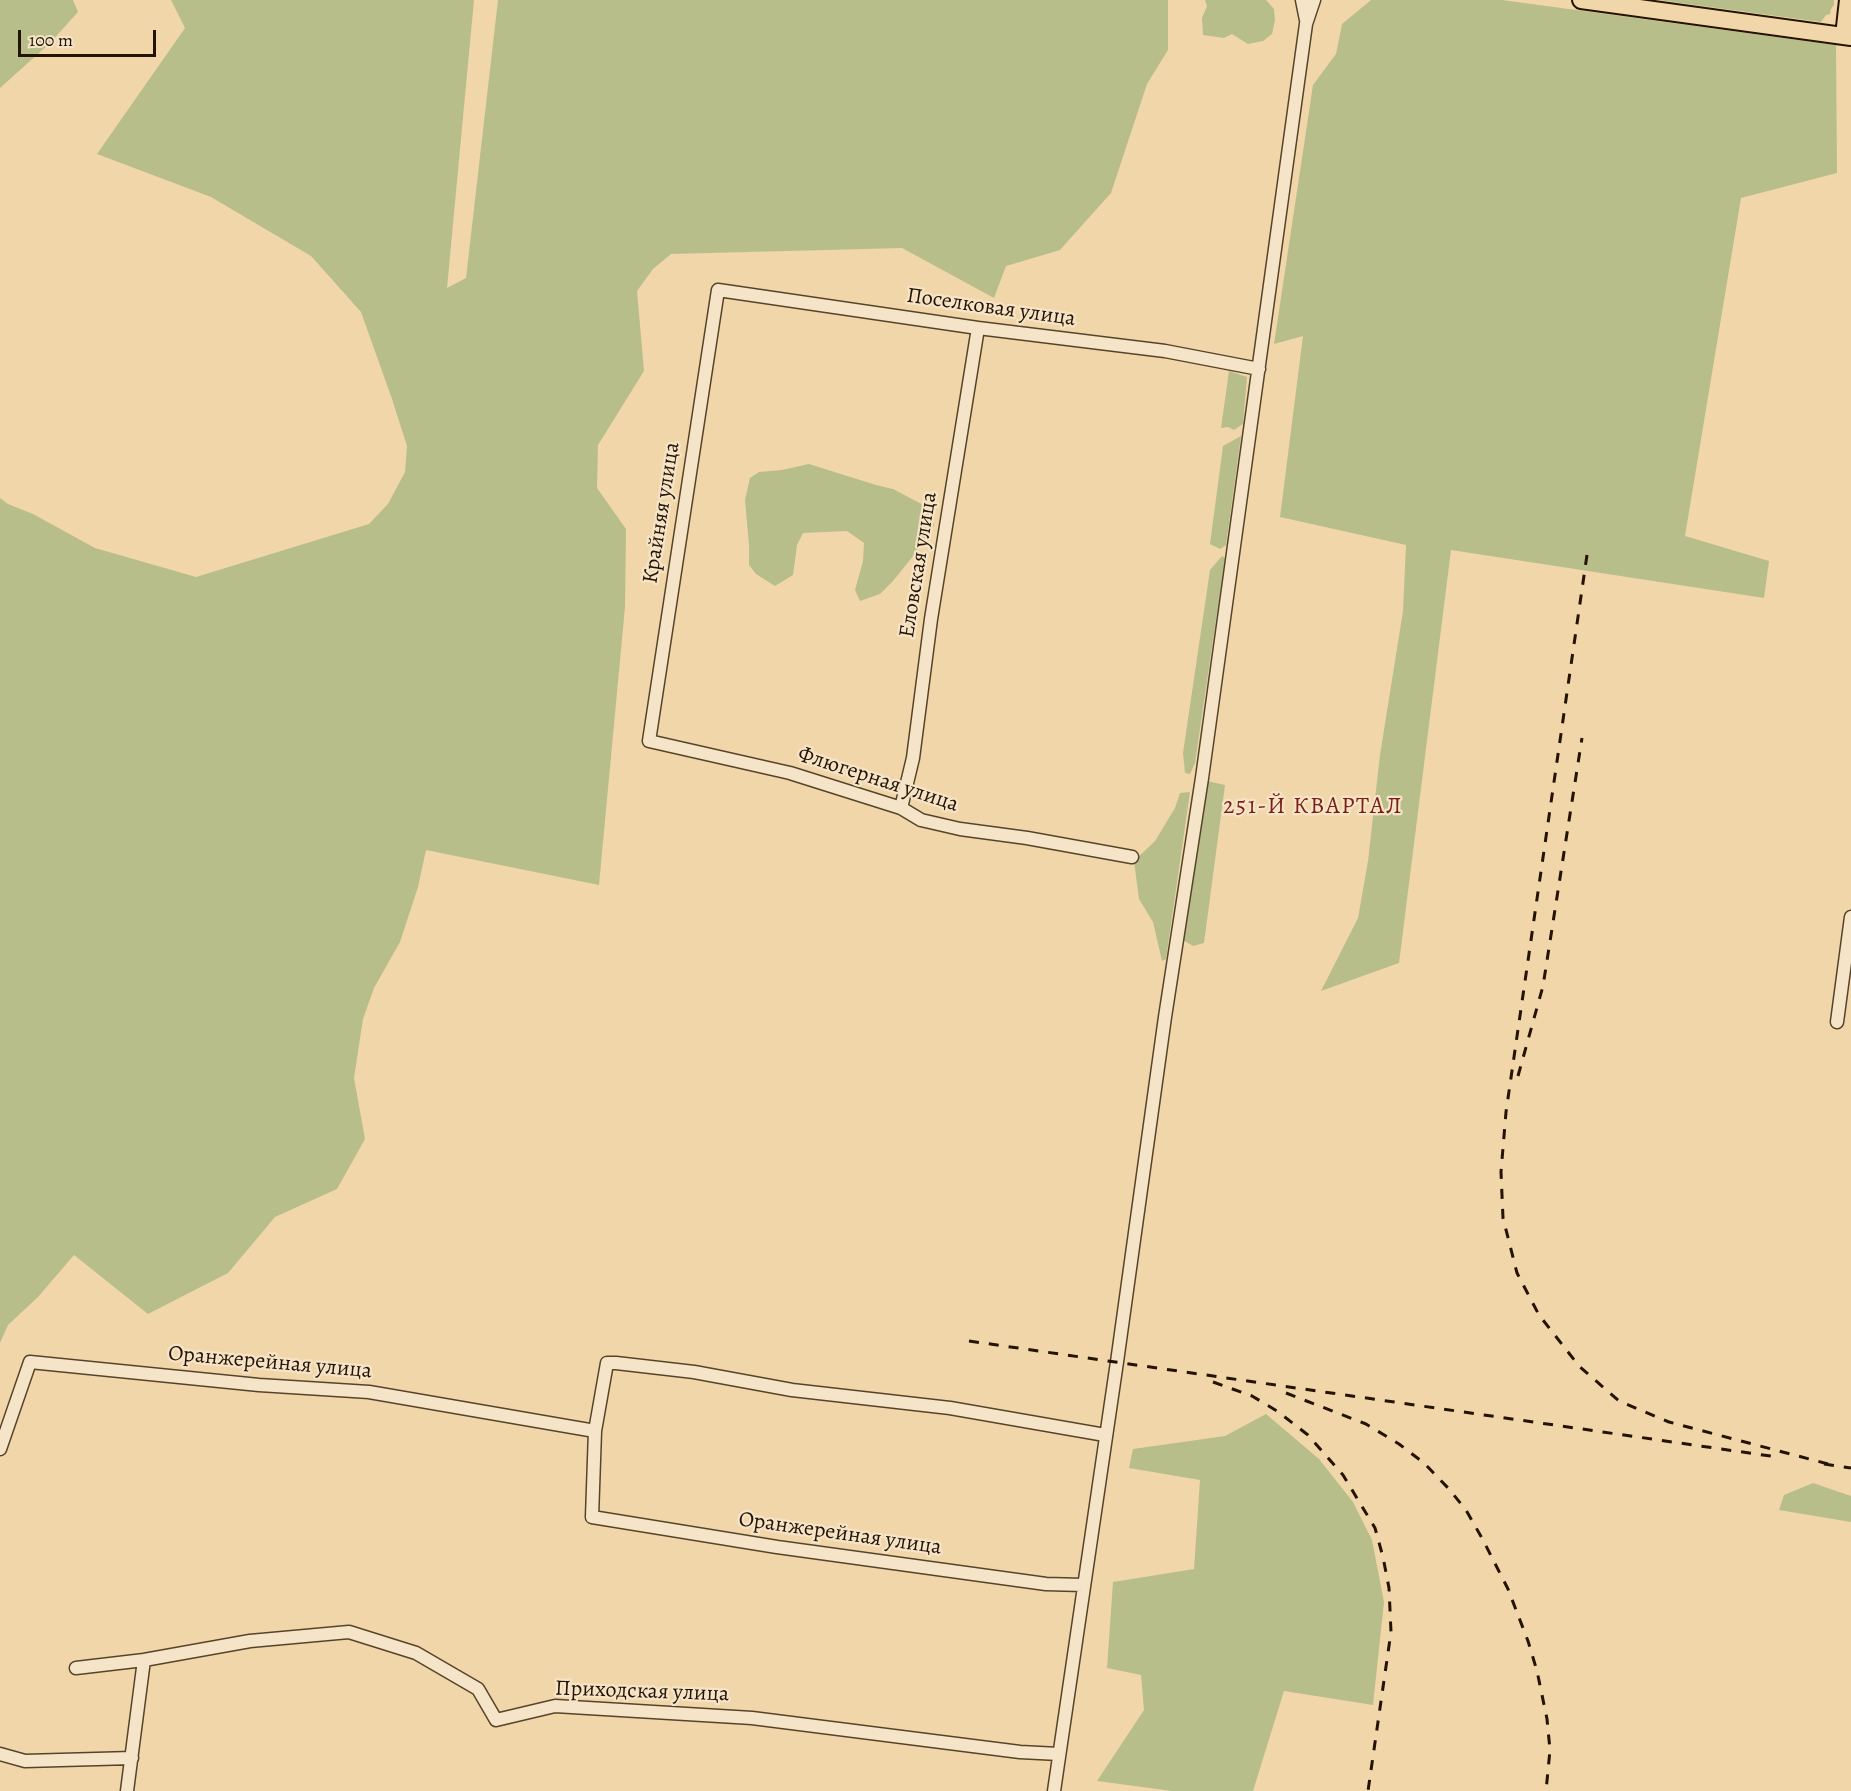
<!DOCTYPE html>
<meta charset="utf-8">
<style>
body{margin:0}
#map{position:relative;width:1851px;height:1791px;overflow:hidden;background:#f1d6aa;font-family:Alegreya,serif}
canvas{display:block}
.scale{position:absolute;left:18px;top:30px;width:138px;height:27px;box-sizing:border-box;border:3px solid #231300;border-top:0;padding-left:8px;font-size:18px;line-height:21px;white-space:nowrap;color:#231300;-webkit-text-stroke:4px #f6e4c8;paint-order:stroke}
</style>
<div id="map">
<canvas width="1851" height="1791"></canvas>
<div class="scale">100 m</div>
</div>
<script>
const g = document.querySelector('canvas').getContext('2d');
g.lineJoin = 'round';
function paint(path, color) { g.fillStyle = color; g.fill(path, 'evenodd'); }
const poly = rows => new Path2D(rows.map(r => 'M' + r).join(''));
function trace(path, color, width, dash) { g.strokeStyle = color; g.lineWidth = width; g.lineCap = dash ? 'butt' : 'round'; g.setLineDash(dash || []); g.stroke(path); }
function drawText(font, color, halo, rows, align = 'center') {
  g.font = font + ' Alegreya,serif'; g.lineWidth = 4.5; g.setLineDash([]); g.textBaseline = 'middle'; g.strokeStyle = halo; g.fillStyle = color; for (const [text, x, y, turn = 0] of rows) {
    g.save(); g.translate(x, y); g.rotate((+turn || 0) * Math.PI / 180); g.textAlign = isNaN(turn) ? turn : align; if (halo) g.strokeText(text, 0, 0); g.fillText(text, 0, 0); g.restore();
  }
}
const green = poly([
 [0,0,73,0,78,12,49,44,0,88],
 [171,0,474,0,447,288,466,278,498,0,1168,0,1168,50,1147,84,1111,193,1060,250,1006,266,994,298,902,248,671,254,653,269,637,291,644,371,598,445,597,488,626,529,625,607,599,885,426,850,418,887,400,942,374,988,363,1019,354,1078,365,1139,337,1189,275,1217,228,1273,148,1314,74,1255,38,1297,8,1325,0,1343,0,498,8,504,33,514,95,548,196,577,369,524,388,504,405,472,407,446,392,399,361,312,311,256,211,197,97,154,185,28],
 [1205,0,1266,0,1274,9,1275,20,1272,34,1263,41,1248,44,1232,34,1224,38,1203,35,1202,18,1207,6],
 [1371,0,1502,0,1836,45,1837,173,1741,198,1685,536,1769,561,1764,598,1451,550,1399,963,1321,991,1358,918,1368,861,1380,755,1403,611,1406,545,1280,517,1303,336,1274,344,1313,85,1336,54,1342,24],
 [1658,0,1834,0,1834,5,1831,9,1830,14,1826,15,1821,22],
 [1229,371,1247,377,1243,424,1234,430,1228,427,1221,428],
 [1241,436,1226,545,1220,549,1210,544,1223,446],
 [809,464,876,485,893,489,929,508,934,525,926,540,893,581,880,594,860,601,855,590,863,561,864,543,847,531,803,533,797,545,793,575,775,586,756,574,749,565,749,545,745,500,750,478,759,472,782,470],
 [1222,556,1225,558,1195,763,1190,774,1185,773,1183,753,1210,570],
 [1207,781,1225,785,1204,943,1193,946,1183,940],
 [1190,792,1166,959,1162,961,1153,922,1139,899,1134,861,1155,841,1175,808,1180,793],
 [1266,1414,1319,1459,1353,1502,1372,1540,1384,1602,1373,1705,1284,1691,1253,1791,1172,1791,1097,1781,1144,1710,1141,1675,1107,1668,1113,1582,1194,1569,1200,1480,1129,1468,1133,1449,1225,1436],
 [1813,1483,1851,1496,1851,1522,1779,1510,1784,1495]
]);
const minor = poly([
 [1302,0,1306,20],
 [901,808,913,758,931,619,978,328],
 [1132,857,1027,838,960,829,921,820,901,808,790,773,649,741,718,290,978,328,1165,351,1259,369],
 [1837,1022,1851,917],
 [0,1449,30,1362,259,1385,369,1392,595,1431],
 [1083,1585,1046,1584,777,1547,592,1517,595,1431,607,1363,616,1363,694,1372,792,1390,950,1408,1105,1435],
 [76,1668,144,1660,250,1641,349,1632,416,1653,478,1689,496,1720,555,1706,752,1718,1020,1752,1059,1754],
 [0,1754,25,1761,132,1758],
 [127,1791,144,1660],
 [1054,1791,1117,1362,1165,1017,1202,778,1306,24,1314,0]
]);
const major = poly([
 [1581,0,1851,37],
 [1844,36,1848,0]
]);
const rail = poly([
 [1587,555,1506,1112,1501,1172,1503,1218,1517,1273,1539,1315,1579,1366,1619,1401,1669,1422,1832,1465],
 [1518,1076,1543,986,1582,738],
 [969,1341,1777,1457],
 [1213,1382,1252,1396,1277,1411,1308,1435,1343,1475,1375,1528,1383,1557,1389,1588,1391,1632,1368,1791],
 [1286,1393,1366,1424,1399,1444,1424,1463,1449,1489,1466,1510,1483,1540,1508,1589,1528,1641,1537,1671,1547,1719,1550,1750,1546,1791],
 [1824,1464,1851,1468]
]);
const streetNames = [
 ["Поселковая улица",991,308,8],
 ["Крайняя улица",662,513,-81],
 ["Еловская улица",919,565,-81],
 ["Флюгерная улица",878,780,18],
 ["Оранжерейная улица",270,1363,5],
 ["Оранжерейная улица",840,1534,8],
 ["Приходская улица",642,1692,2]
];
const neighbourhoodNames = [
 ["251-Й КВАРТАЛ",1313,807]
];
paint(green, '#b8be8a');
trace(minor, '#56442a', 15);
trace(major, '#231300', 20);
trace(minor, '#f6e4c8', 12);
trace(major, '#f1d6aa', 16);
trace(rail, '#231300', 3, [10, 10]);
drawText('22px', '#231300', '#f6e4c8', streetNames);
g.letterSpacing = '1.5px';
drawText('24px', '#7a1f14', '#f6e4c8', neighbourhoodNames);
g.letterSpacing = '0px';
</script>
